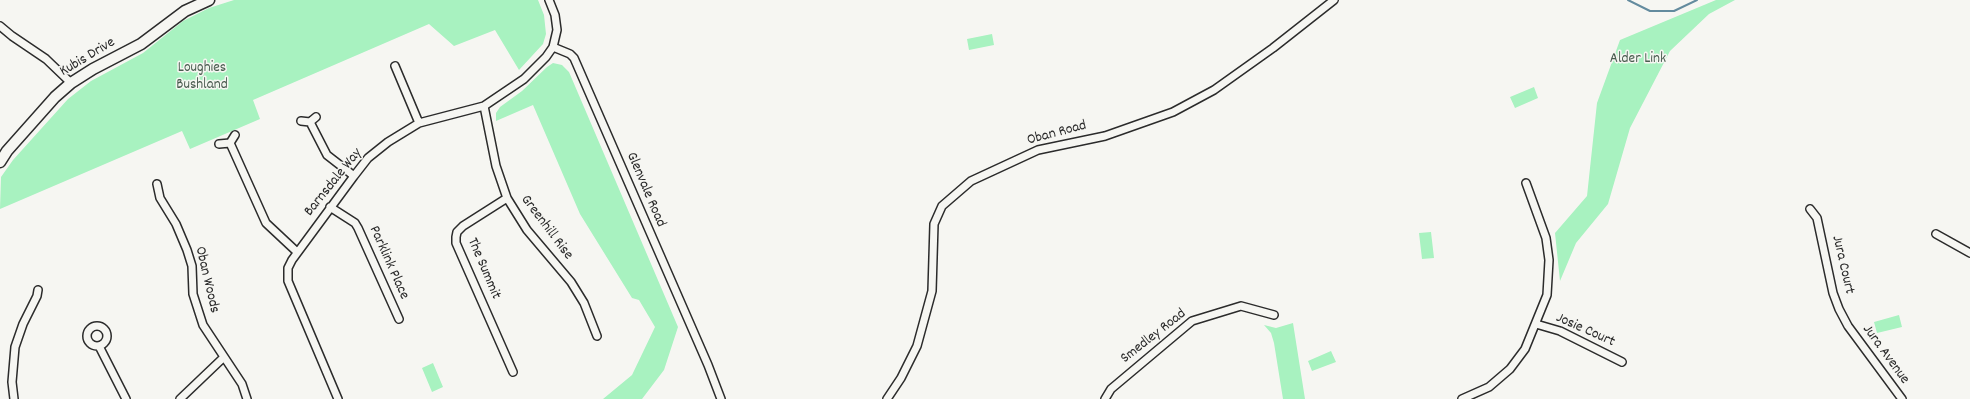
<!DOCTYPE html>
<style>
body{margin:0}
canvas{display:block;background:#f6f6f2}
</style>
<canvas width="1970" height="399"></canvas>
<script>
const g = document.querySelector('canvas').getContext('2d');
g.lineJoin = 'round';
function paint(path, color) { g.fillStyle = color; g.fill(path, 'evenodd'); }
const poly = rows => new Path2D(rows.map(r => 'M' + r).join(''));
function trace(path, color, width, dash) { g.strokeStyle = color; g.lineWidth = width; g.lineCap = dash ? 'butt' : 'round'; g.setLineDash(dash || []); g.stroke(path); }
function drawText(font, color, halo, rows, align = 'center') {
  g.font = font + ' Dekko,sans-serif'; g.lineWidth = 3; g.setLineDash([]); g.textBaseline = 'middle'; g.strokeStyle = halo; g.fillStyle = color; for (const [text, x, y, turn = 0] of rows) {
    g.save(); g.translate(x, y); g.rotate((+turn || 0) * Math.PI / 180); g.textAlign = isNaN(turn) ? turn : align; if (halo) g.strokeText(text, 0, 0); g.fillText(text, 0, 0); g.restore();
  }
}
const green = poly([
 [234,0,538,0,544,15,546,34,543,44,519,70,495,30,454,46,429,24,253,100,260,119,190,149,182,131,0,209,1,177,13,160,68,99,91,81,143,53,183,21,209,8],
 [1716,0,1735,0,1709,14,1670,51,1630,128,1608,204,1576,243,1560,281,1555,233,1587,196,1597,103,1620,40],
 [992,34,994,45,969,50,967,39],
 [553,63,562,65,569,72,678,327,664,370,642,399,603,399,632,375,655,327,639,300,632,298,580,214,533,105,496,121,496,113,500,107,522,91,547,67],
 [1534,87,1538,98,1515,108,1510,97],
 [1431,232,1434,258,1422,259,1419,233],
 [1899,315,1902,327,1877,333,1874,322],
 [1293,323,1305,399,1283,399,1274,343,1271,333,1264,325,1276,328],
 [1331,351,1336,362,1312,371,1308,361],
 [433,363,443,387,432,392,422,368]
]);
const stream = poly([
 [1628,0,1650,11,1674,11,1697,0]
]);
const street = poly([
 [0,26,12,36,46,59,71,83],
 [553,47,570,54,574,58,708,365,721,399],
 [395,66,419,123],
 [484,106,496,166,507,198,527,230,571,282,584,303,597,336],
 [301,121,310,122,316,117],
 [310,122,327,155,354,176],
 [230,143,266,223,297,252],
 [219,144,230,143,235,135],
 [157,184,160,198,176,224,187,250,192,266,193,294,203,325,242,384,247,399],
 [507,198,463,226,457,232,456,237,456,243,513,372],
 [330,207,355,223,358,228,399,319],
 [1810,209,1817,218,1833,293,1839,309,1848,326,1902,399],
 [1936,234,1970,253],
 [1536,324,1560,331,1622,362],
 '87 336a10 10 0 1 1 20 0a10 10 0 1 1-20 0Z',
 [99,346,126,399],
 [14,399,12,382,15,347,23,324,37,296,38,290],
 [180,399,223,358],
 [338,399,288,281,288,268,292,260,354,176,368,158,388,142,419,123,484,106,524,79,546,57,553,47,557,30,555,15,549,0],
 [887,399,901,378,917,346,932,291,934,224,942,206,971,181,1038,150,1105,136,1173,112,1214,90,1273,48,1334,0],
 [1105,399,1111,389,1192,321,1241,306,1274,315],
 [1462,399,1489,387,1510,369,1525,349,1547,295,1549,260,1546,238,1526,183]
]);
const secondary = poly([
 [0,162,7,151,55,97,71,83,93,69,141,44,185,11,209,0]
]);
const streetNames = [
 ["Kubis Drive",88,58,-31],
 ["Oban Road",1057,134,-15],
 ["Barnsdale Way",334,183,-51],
 ["Glenvale Road",645,190,67],
 ["Greenhill Rise",546,228,53],
 ["Parklink Place",388,263,66],
 ["Jura Court",1842,265,77],
 ["The Summit",483,269,67],
 ["Oban Woods",206,280,77],
 ["Josie Court",1585,331,24],
 ["Smedley Road",1154,337,-38],
 ["Jura Avenue",1885,355,54]
];
const parkNames = [
 ["Alder Link",1638,60],
 ["Loughies",202,69],
 ["Bushland",202,86]
];
paint(green, '#a8f2c0');
trace(stream, '#638b9e', 2);
trace(street, '#2b2b2b', 10);
trace(secondary, '#2b2b2b', 13);
trace(street, '#f6f6f2', 7);
trace(secondary, '#f6f6f2', 10);
drawText('15px', '#2b2b2b', '#f6f6f2', streetNames);
drawText('15px', '#4a5d50', '#f6f6f2', parkNames);
</script>
